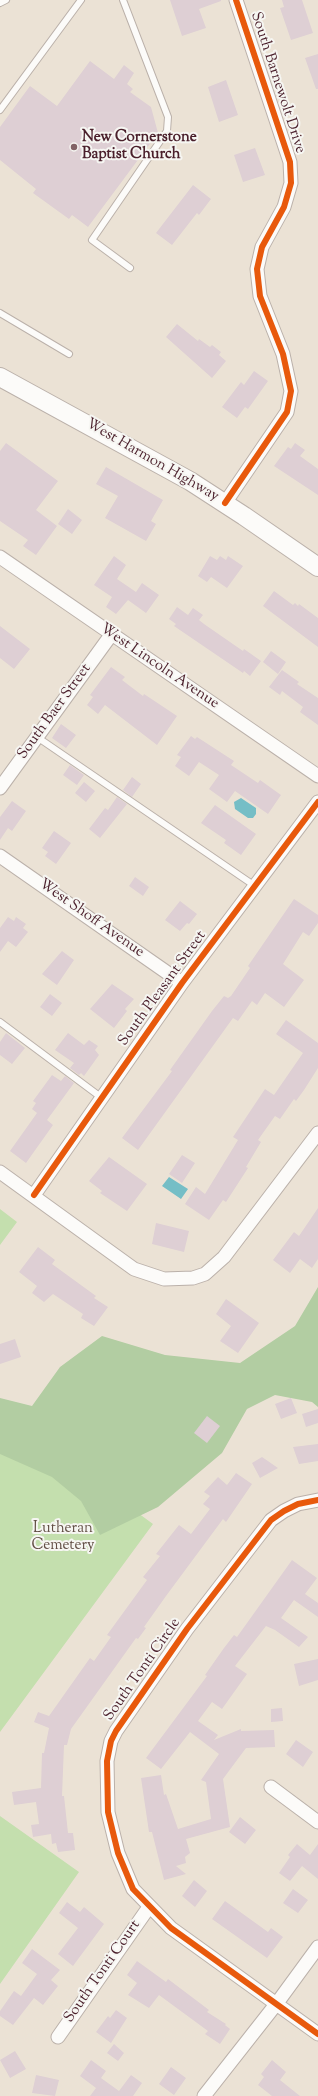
<!DOCTYPE html>
<style>
body{margin:0}
canvas{display:block;background:#ebe2d5}
</style>
<canvas width="318" height="2096"></canvas>
<script>
const g = document.querySelector('canvas').getContext('2d');
g.lineJoin = 'round';
function paint(path, color) { g.fillStyle = color; g.fill(path, 'evenodd'); }
const poly = rows => new Path2D(rows.map(r => 'M' + r).join(''));
function trace(path, color, width, dash) { g.strokeStyle = color; g.lineWidth = width; g.lineCap = dash ? 'butt' : 'round'; g.setLineDash(dash || []); g.stroke(path); }
function drawText(font, color, halo, rows, align = 'center') {
  g.font = font + ' "Sorts Mill Goudy",serif'; g.lineWidth = 4; g.setLineDash([]); g.textBaseline = 'middle'; g.strokeStyle = halo; g.fillStyle = color; for (const [text, x, y, turn = 0] of rows) {
    g.save(); g.translate(x, y); g.rotate((+turn || 0) * Math.PI / 180); g.textAlign = isNaN(turn) ? turn : align; if (halo) g.strokeText(text, 0, 0); g.fillText(text, 0, 0); g.restore();
  }
}
const green = poly([
 [0,1209,17,1222,0,1245],
 [0,1412,153,1524,0,1732],
 [0,1816,79,1872,0,1984]
]);
const forest = poly([
 [318,1287,318,1407,312,1402,275,1395,247,1409,222,1453,158,1507,100,1535,81,1501,52,1477,0,1454,0,1398,32,1406,60,1367,102,1336,165,1355,240,1363,295,1326]
]);
const water = poly([
 [241,798,256,808,256,814,253,818,248,818,235,809,234,802],
 [169,1177,188,1189,181,1199,162,1186]
]);
const building = poly([
 [170,0,221,0,221,1,199,9,206,28,182,36],
 [282,0,302,0,313,33,291,40,280,8,284,7],
 [318,54,318,89,316,89,305,58],
 [90,61,114,79,124,65,134,73,127,84,133,89,130,92,151,107,158,133,88,227,72,215,69,219,33,193,36,189,0,160,0,127,30,86,57,106],
 [226,80,238,115,219,122,208,87],
 [255,148,265,175,243,182,234,155],
 [193,185,211,199,199,215,197,213,172,245,156,233],
 [177,324,198,341,199,339,210,347,212,345,221,352,219,355,226,361,212,378,166,337],
 [254,371,268,381,248,409,245,407,237,418,222,407,241,382,244,385],
 [6,443,58,481,36,510,57,526,36,555,23,546,28,540,0,521,0,451],
 [295,443,305,450,300,456,318,469,318,495,274,466,288,447,291,449],
 [106,467,163,500,151,521,156,524,146,541,105,518,118,496,96,484],
 [68,509,82,520,72,534,58,524],
 [114,556,126,565,117,579,136,592,142,583,159,595,146,613,128,600,116,614,106,607,112,597,94,585],
 [210,556,217,560,220,556,226,560,228,556,243,566,227,588,211,577,207,582,198,576],
 [274,591,293,605,295,603,298,606,299,604,318,618,318,647,263,606],
 [177,607,188,615,193,608,203,615,199,620,204,624,243,651,244,649,261,661,250,676,244,671,243,673,174,626,176,624,169,619],
 [0,626,30,649,14,669,0,658],
 [271,651,286,662,278,674,263,662],
 [111,667,125,677,122,680,143,696,144,694,177,716,157,745,105,705,98,714,87,705,93,697,90,695],
 [282,670,299,682,297,684,318,698,318,725,300,712,303,707,282,691,280,695,269,687],
 [61,724,76,735,66,748,52,738],
 [191,736,195,739,197,737,234,761,231,765,258,783,260,780,281,795,268,814,235,791,227,802,209,789,219,775,199,762,189,776,175,766,181,757,177,755],
 [70,765,84,775,77,785,63,775],
 [132,777,141,784,132,797,123,790],
 [84,782,95,791,86,802,75,793],
 [117,797,127,804,100,838,89,829,105,808,108,810],
 [12,801,26,811,12,831,8,828,0,840,0,817],
 [215,805,256,834,241,855,224,843,226,840,201,823],
 [54,831,71,843,56,864,45,856,48,852,42,848],
 [135,877,149,887,143,896,129,886],
 [294,899,318,915,318,923,309,936,303,932,283,964,304,980,284,1007,265,993,257,1005,252,1001,238,1021,233,1018,138,1150,122,1138,172,1071,170,1070,212,1011,224,996,228,998,231,996,250,968,248,966],
 [180,901,197,914,189,924,187,923,180,931,165,920],
 [8,917,14,921,16,917,26,924,23,928,28,932,16,947,8,941,0,952,0,928],
 [62,951,74,960,57,985,42,974],
 [112,984,134,999,125,1009,127,1011,114,1028,90,1009],
 [50,994,62,1003,52,1016,40,1007],
 [286,1020,318,1043,318,1068,304,1090,296,1101,294,1099,280,1119,275,1116,258,1140,261,1142,246,1167,248,1168,226,1202,223,1200,209,1220,185,1204,196,1187,205,1194,238,1140,233,1137,265,1089,274,1095,303,1053,276,1034],
 [6,1033,25,1048,12,1064,0,1055,0,1042],
 [68,1033,84,1045,89,1040,98,1046,95,1050,99,1055,84,1076,81,1073,79,1075,70,1068,74,1063,55,1050],
 [52,1075,61,1081,65,1076,74,1083,47,1120,53,1125,26,1163,10,1151,37,1113,32,1109,36,1103,33,1101],
 [182,1155,195,1163,182,1183,169,1174],
 [109,1157,147,1184,127,1211,100,1193,102,1191,89,1181],
 [318,1208,318,1259,312,1268,300,1259,290,1273,273,1260,294,1232,299,1236],
 [156,1223,189,1231,184,1252,152,1244],
 [38,1247,55,1260,52,1264,96,1296,94,1298,108,1307,94,1326,81,1318,83,1314,53,1294,44,1302,32,1293,37,1286,19,1272],
 [226,1299,259,1323,238,1353,220,1341,231,1326,216,1314],
 [15,1339,21,1357,0,1364,0,1344],
 [291,1398,297,1413,281,1419,275,1404],
 [318,1409,318,1423,306,1427,302,1414],
 [207,1416,220,1426,207,1443,194,1433],
 [318,1444,318,1461,299,1464,293,1447],
 [262,1457,278,1468,260,1478,252,1463],
 [236,1473,252,1484,226,1522,223,1519,166,1596,144,1627,146,1628,138,1639,136,1638,71,1729,67,1745,64,1745,62,1796,64,1796,68,1833,73,1833,75,1850,58,1852,56,1843,52,1844,51,1834,33,1837,31,1825,39,1824,36,1802,14,1805,12,1792,41,1788,42,1753,44,1753,49,1728,34,1722,38,1712,49,1716,90,1658,94,1661,111,1637,107,1635,147,1580,143,1577,160,1556,156,1554,179,1525,191,1534,210,1509,203,1504,210,1496,204,1492,218,1477,227,1485],
 [292,1560,317,1578,305,1594,318,1603,318,1617,294,1600,281,1618,308,1637,299,1647,275,1630,266,1626,235,1666,247,1674,222,1709,212,1702,198,1721,218,1735,214,1740,241,1729,241,1731,274,1730,275,1747,246,1748,223,1779,230,1827,186,1839,190,1853,185,1857,186,1863,176,1866,186,1874,164,1880,152,1832,149,1832,141,1778,161,1775,164,1795,166,1794,178,1829,211,1819,206,1782,201,1780,219,1754,190,1732,161,1769,146,1758,207,1676,205,1675,224,1648,234,1635,237,1637],
 [318,1659,318,1680,299,1686,294,1664],
 [282,1708,283,1721,271,1722,271,1709],
 [296,1740,313,1752,303,1767,286,1754],
 [240,1817,256,1830,245,1844,229,1832],
 [297,1844,310,1855,318,1844,318,1879,302,1866,290,1881,279,1873,290,1857,288,1855],
 [194,1880,207,1891,195,1907,182,1896],
 [293,1889,308,1900,298,1913,283,1903],
 [225,1901,268,1932,271,1928,283,1937,267,1958,212,1919],
 [67,1902,80,1912,84,1907,104,1924,73,1966,58,1954,78,1928,59,1913],
 [32,1949,60,1970,51,1980,58,1986,43,2005,34,1998,13,2025,0,2016,0,2011,14,1991,21,1996,37,1974,22,1963],
 [137,1961,166,1982,168,1979,209,2010,207,2012,226,2024,225,2025,230,2029,220,2044,205,2034,208,2031,159,1995,149,2008,128,1995,137,1983,127,1975],
 [116,2010,127,2018,111,2043,96,2032,108,2016,110,2018],
 [114,2044,124,2053,118,2061,107,2053],
 [15,2051,26,2069,10,2078,0,2060],
 [91,2060,106,2071,101,2078,119,2091,131,2075,142,2083,133,2096,90,2096,96,2088,80,2076],
 [272,2060,286,2072,280,2080,300,2096,272,2096,258,2085,264,2077,261,2074],
 [171,2067,186,2078,174,2095,159,2084],
 [36,2075,59,2080,55,2096,32,2093]
]);
const service = poly([
 [123,0,168,117,167,131,92,240,130,268],
 [0,3,6,0],
 [0,110,81,0],
 [0,313,69,354],
 [37,737,255,886],
 [0,1022,102,1098]
]);
const minor = poly([
 [225,503,287,412,291,391,283,354,260,296,257,269,262,247,284,207,291,183,290,162,236,0],
 [0,557,318,776],
 [0,788,111,635],
 [0,856,182,983],
 [0,1172,134,1269,164,1279,193,1278,205,1274,224,1257,318,1133],
 [34,1195,182,983,318,802],
 [318,1500,298,1504,284,1511,271,1520,187,1629,116,1731,111,1741,107,1761,108,1812,118,1853,133,1889,171,1928,318,2034],
 [271,1787,318,1822],
 [58,2037,149,1907],
 [204,2096,277,2003,318,1947]
]);
const secondary = poly([
 [0,377,190,481,244,516,318,567]
]);
const cycleway = poly([
 [225,503,287,412,291,391,283,354,260,296,257,269,262,247,284,207,291,183,290,162,236,0],
 [34,1195,182,983,318,802],
 [318,1500,298,1504,284,1511,271,1520,187,1629,116,1731,111,1741,107,1761,108,1812,118,1853,133,1889,171,1928,318,2034]
]);
const markers = [
 [74,147,4,"#826366"]
];
const streetNames = [
 ["South Barnewolt Drive",277,83,72],
 ["West Harmon Highway",152,461,30],
 ["West Lincoln Avenue",159,667,34],
 ["South Baer Street",55,712,-54],
 ["West Shoff Avenue",91,919,35],
 ["South Pleasant Street",163,989,-54],
 ["South Tonti Circle",143,1670,-55],
 ["South Tonti Court",103,1972,-55]
];
const poiNames = [
 ["New Cornerstone",82,138],
 ["Baptist Church",82,155]
];
const parkNames = [
 ["Lutheran",63,1529],
 ["Cemetery",63,1546]
];
paint(green, '#c4dfae');
paint(forest, '#b2cda2');
paint(water, '#75bec6');
paint(building, '#decfd4');
trace(service, '#bbb1aa', 8);
trace(minor, '#bbb1aa', 15);
trace(secondary, '#bbb1aa', 20);
trace(service, '#fcfbf9', 6);
trace(minor, '#fcfbf9', 13);
trace(secondary, '#fcfbf9', 18);
trace(cycleway, '#e8590c', 6);
for (const [x, y, r, color] of markers) { const dot = new Path2D(); dot.arc(x, y, r, 0, 2 * Math.PI); g.fillStyle = color; g.fill(dot); trace(dot, '#f6f6f2', 1.5); }
drawText('15px', '#4a1f2b', '#f6f6f2', streetNames);
drawText('bold 15px', '#4a1f2b', '#f6f6f2', poiNames, 'left');
drawText('15px', '#614e44', '#f6f6f2', parkNames);
</script>
